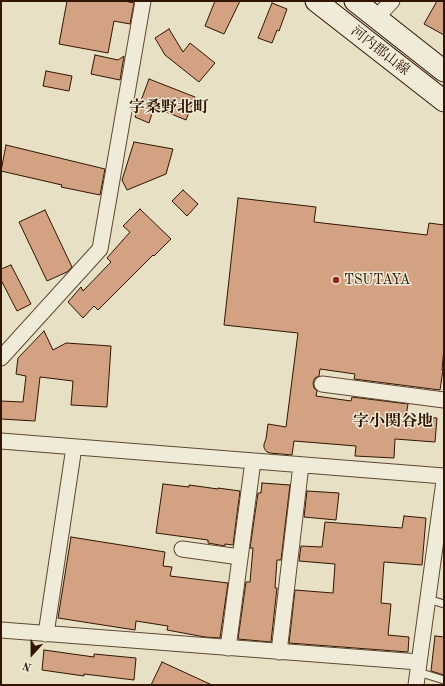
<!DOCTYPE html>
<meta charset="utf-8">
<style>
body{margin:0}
#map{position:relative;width:445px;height:686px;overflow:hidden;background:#e8e0c4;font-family:"Old Standard TT",serif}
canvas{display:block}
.frame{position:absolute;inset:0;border:2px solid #311500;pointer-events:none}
.north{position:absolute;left:12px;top:634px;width:40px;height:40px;-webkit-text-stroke:3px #f0ebd9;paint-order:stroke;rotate:201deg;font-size:11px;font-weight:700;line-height:16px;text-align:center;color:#311500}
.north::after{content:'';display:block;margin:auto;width:14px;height:18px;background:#311500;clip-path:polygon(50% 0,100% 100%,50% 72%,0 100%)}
</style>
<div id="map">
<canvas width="445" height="686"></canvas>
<div class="frame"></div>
<div class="north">N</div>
</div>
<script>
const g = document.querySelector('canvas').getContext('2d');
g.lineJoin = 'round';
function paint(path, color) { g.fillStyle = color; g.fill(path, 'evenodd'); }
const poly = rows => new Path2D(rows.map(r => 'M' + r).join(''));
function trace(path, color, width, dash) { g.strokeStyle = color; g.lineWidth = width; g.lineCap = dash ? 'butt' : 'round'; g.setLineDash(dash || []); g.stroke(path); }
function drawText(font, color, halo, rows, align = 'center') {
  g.font = font + ' "Old Standard TT","Noto Serif JP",serif'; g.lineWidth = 3; g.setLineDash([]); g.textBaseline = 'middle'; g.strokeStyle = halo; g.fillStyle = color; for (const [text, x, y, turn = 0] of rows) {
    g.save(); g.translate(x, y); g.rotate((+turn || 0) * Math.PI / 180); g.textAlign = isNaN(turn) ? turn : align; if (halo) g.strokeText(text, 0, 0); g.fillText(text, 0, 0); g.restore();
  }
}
const building = poly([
 [67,1,124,1,134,3,130,24,114,21,108,53,59,44,67,1],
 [215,1,240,1,224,34,205,26,215,1],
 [437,1,444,1,444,35,424,24,437,1],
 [272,3,287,9,279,31,277,30,272,43,258,38,272,3],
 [169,29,183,52,190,43,215,63,199,82,165,55,155,38,169,29],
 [95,55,118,60,124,56,120,80,91,74,95,55],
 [46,71,72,76,69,91,43,86,46,71],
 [149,79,195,97,186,120,154,107,149,123,135,117,149,79],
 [134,142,173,149,166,174,127,190,122,180,134,142],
 [6,145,105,169,100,195,61,187,62,185,1,171,6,145],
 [183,190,198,204,187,216,172,201,183,190],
 [238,198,316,207,314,222,427,235,429,223,444,225,444,348,442,370,443,370,440,390,354,379,355,374,320,369,319,376,315,378,313,383,314,388,317,391,316,396,351,401,352,397,408,404,406,416,437,418,435,442,395,439,394,458,355,456,356,446,294,441,292,455,270,453,267,452,264,448,264,444,266,439,268,424,286,427,298,333,224,325,238,198],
 [140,209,171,239,154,256,153,255,98,310,94,306,83,318,68,302,81,287,83,291,111,262,107,258,130,232,123,226,140,209],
 [45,210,72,267,67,272,47,281,19,222,45,210],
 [11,265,31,304,17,311,1,280,1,269,11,265],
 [44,331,53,350,66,343,111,346,107,407,71,405,73,381,40,377,35,421,1,419,1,401,23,402,26,376,16,374,18,358,44,331],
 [262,483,290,485,281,560,277,560,275,588,277,588,271,642,238,639,246,582,250,582,253,548,250,548,258,493,261,493,262,483],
 [163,484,189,487,189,485,218,489,218,488,240,491,233,545,225,544,225,546,208,543,208,540,156,533,163,484],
 [307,491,339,493,336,520,304,517,307,491],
 [404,516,426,518,422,565,384,562,381,603,391,604,388,635,409,637,408,652,289,643,295,590,333,593,335,564,299,561,301,546,322,547,325,522,402,528,404,516],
 [71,537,165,552,163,566,172,567,170,576,228,583,220,638,205,637,167,630,168,626,136,621,135,630,58,618,71,537],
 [435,636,444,637,444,675,431,671,435,636],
 [44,650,94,657,94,654,136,658,134,680,84,674,84,676,42,670,44,650],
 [162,662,212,685,151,685,162,662]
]);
const service = poly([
 [428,599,444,604],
 [418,672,444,680]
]);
const minor = poly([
 [377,17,392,1],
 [1,358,100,249,143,1],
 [322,384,444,400],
 [1,441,444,476],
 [182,549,240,557],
 [1,630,419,662],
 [46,634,74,447],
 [228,648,253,461],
 [279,652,301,465],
 [416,685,444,481]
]);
const secondary = poly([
 [316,1,444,101],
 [355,1,444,71]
]);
const markers = [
 [336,280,4,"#8f2418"]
];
const streetNames = [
 ["河内郡山線",380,51,38]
];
const poiNames = [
 ["TSUTAYA",344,280]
];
const quarterNames = [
 ["字桑野北町",169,108],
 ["字小関谷地",393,422]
];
paint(building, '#d2a283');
trace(building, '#311500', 1);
trace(service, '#5f4831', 9);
trace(minor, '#5f4831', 17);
trace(secondary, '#311500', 23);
trace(service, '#f0ebd9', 7);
trace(minor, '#f0ebd9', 15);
trace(secondary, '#f0ebd9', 21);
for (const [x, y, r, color] of markers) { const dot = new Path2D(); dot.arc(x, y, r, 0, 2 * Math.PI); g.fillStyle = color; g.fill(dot); trace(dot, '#f0ebd9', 1.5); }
drawText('14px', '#311500', '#f0ebd9', streetNames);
drawText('14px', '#311500', '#f0ebd9', poiNames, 'left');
drawText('bold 16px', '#311500', '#f0ebd9', quarterNames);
</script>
